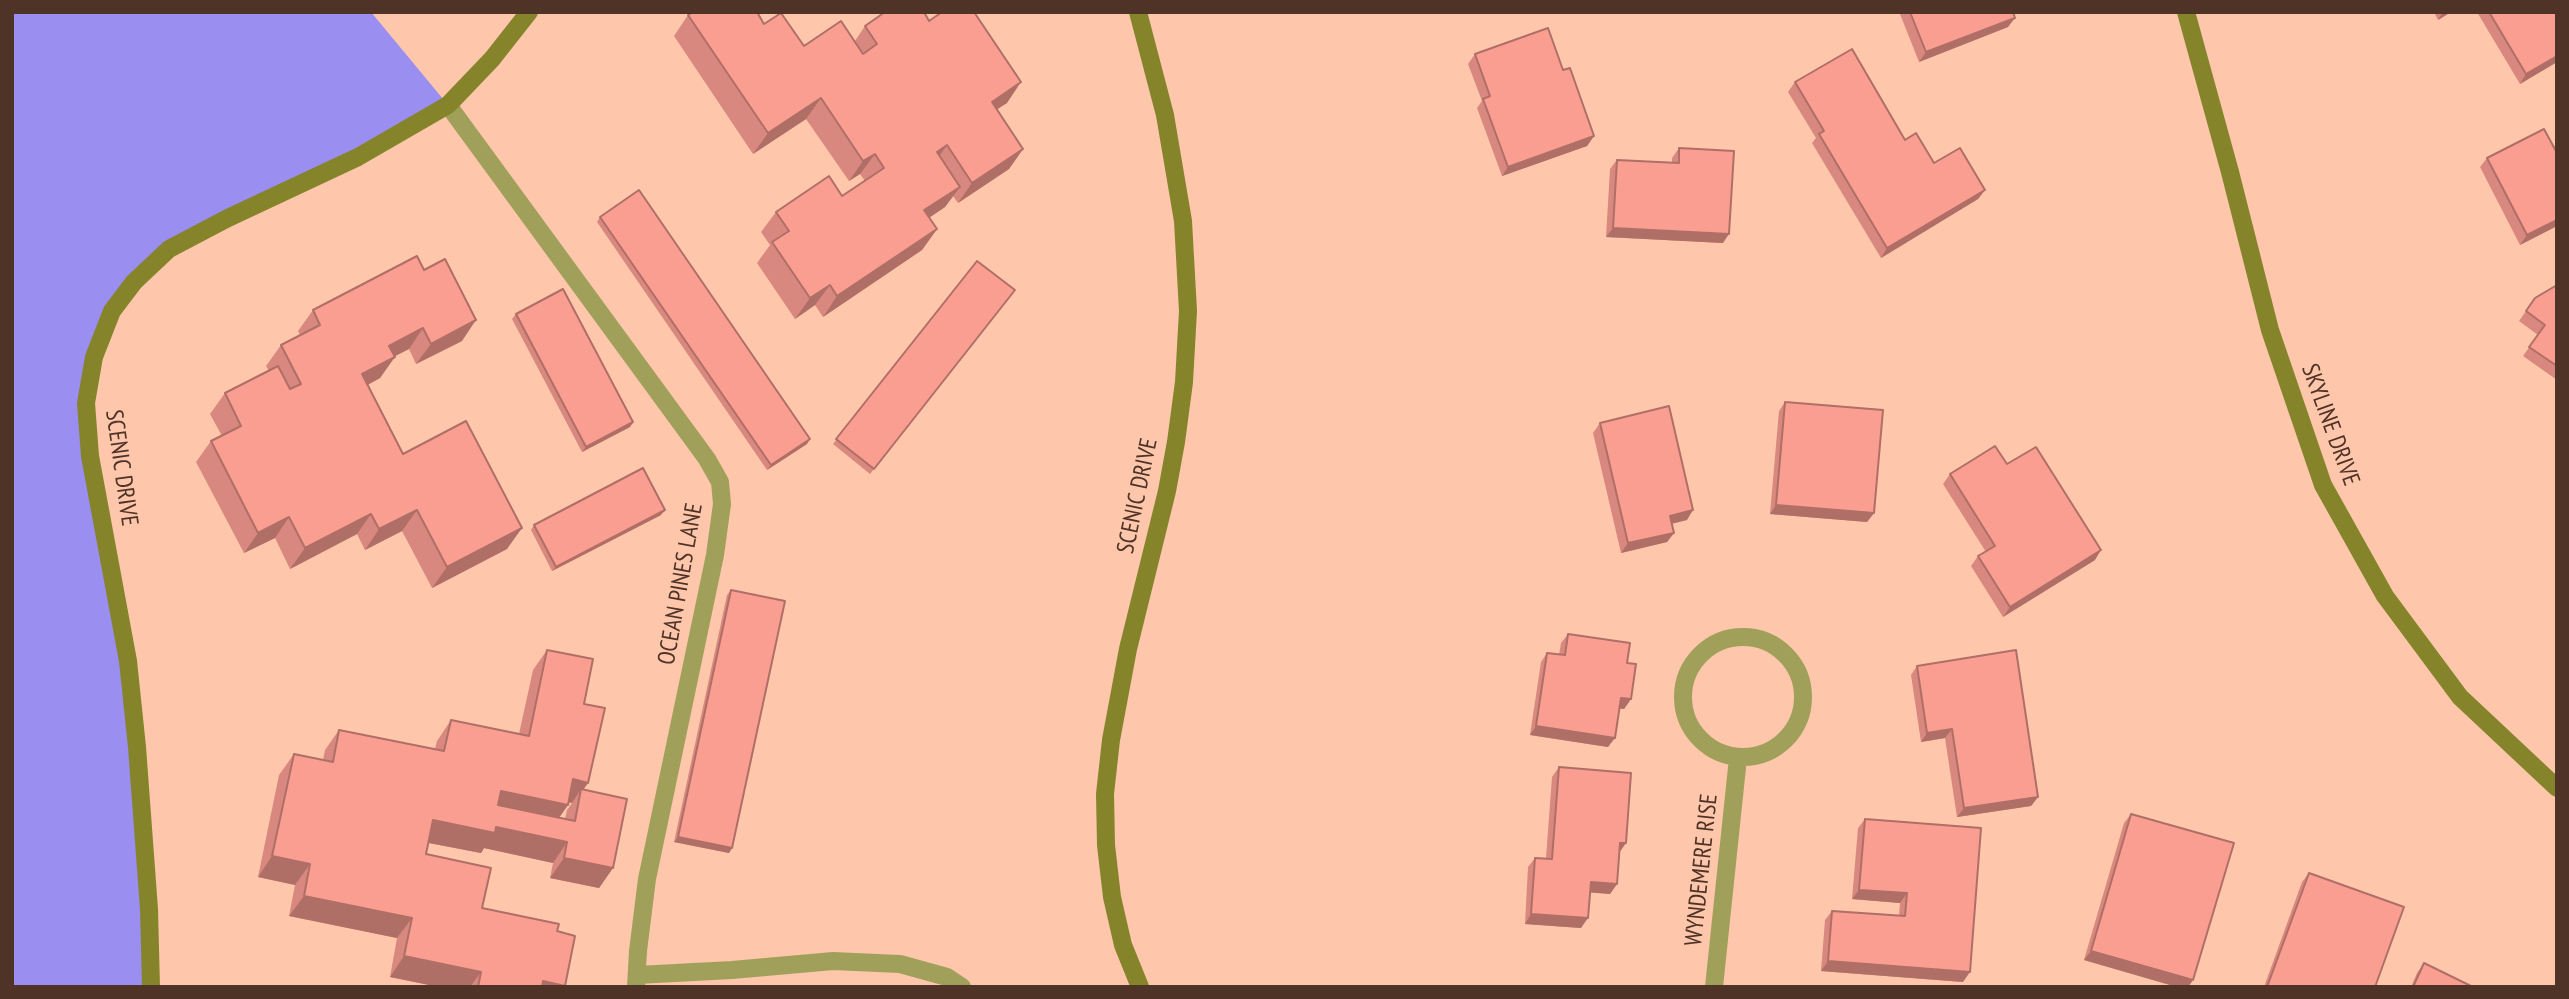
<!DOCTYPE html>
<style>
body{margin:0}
#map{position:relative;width:2569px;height:999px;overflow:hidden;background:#fec7ab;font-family:"PT Sans Narrow",sans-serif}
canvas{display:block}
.frame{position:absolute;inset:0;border:14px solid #4f3326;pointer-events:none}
</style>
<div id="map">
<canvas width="2569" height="999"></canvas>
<div class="frame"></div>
</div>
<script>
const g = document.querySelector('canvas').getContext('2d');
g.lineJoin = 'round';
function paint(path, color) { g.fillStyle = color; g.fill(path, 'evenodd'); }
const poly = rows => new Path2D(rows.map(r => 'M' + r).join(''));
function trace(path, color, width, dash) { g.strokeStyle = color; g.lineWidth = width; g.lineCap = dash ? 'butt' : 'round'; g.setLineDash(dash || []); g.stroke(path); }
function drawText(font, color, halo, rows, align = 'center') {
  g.font = font + ' "PT Sans Narrow",sans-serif'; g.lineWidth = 6; g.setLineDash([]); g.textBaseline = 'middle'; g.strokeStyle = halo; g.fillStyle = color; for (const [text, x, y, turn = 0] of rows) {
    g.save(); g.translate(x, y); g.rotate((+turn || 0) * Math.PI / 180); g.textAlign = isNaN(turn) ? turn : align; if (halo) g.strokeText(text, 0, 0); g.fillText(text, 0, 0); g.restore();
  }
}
const forest = poly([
 [12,12,371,12,448,105,169,249,112,311,86,403,127,661,151,987,12,987]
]);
const lane = poly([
 [637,975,732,970,833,961,900,964,947,977,962,987]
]);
const street = poly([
 [448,105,707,459,720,482,722,504,715,555,647,879,638,951,636,987],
 '1683 697a60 60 0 1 1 120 0a60 60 0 1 1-120 0Z',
 [1714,987,1738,758]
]);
const secondary = poly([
 [1138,12,1165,115,1183,221,1188,311,1184,382,1176,442,1167,491,1128,649,1111,740,1105,794,1106,845,1112,897,1123,945,1140,987],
 [2186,12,2230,172,2270,330,2323,485,2385,596,2460,697,2557,788],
 [151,987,149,909,137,747,128,661,90,456,86,403,94,357,112,311,134,282,169,249,228,218,358,157,448,105,492,59,529,12]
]);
const wall = poly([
 [1902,12,2013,12,2008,27,1919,62,1900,14],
 [2434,12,2451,12,2438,20],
 [2477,12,2557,12,2557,62,2520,84],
 [688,15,804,46,855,41,865,26,929,21,1007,103,997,109,1023,149,1009,169,958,203,953,196,945,207,929,218,937,229,922,250,823,317,815,305,795,319,757,263,770,245,761,232,776,212,842,196,865,181,860,174,849,181,806,119,753,154,674,36],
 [1475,54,1563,70,1594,136,1587,146,1502,176,1477,108,1482,101,1468,64],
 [1795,82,1905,140,1934,163,1985,190,1978,199,1881,258,1812,143,1816,138,1788,92],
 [1679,148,1723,243,1606,237,1610,169,1617,160,1672,163,1672,158],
 [2557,153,2557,226,2520,245,2480,167,2487,158],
 [600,217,807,444,767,470,597,222],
 [417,256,462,341,416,364,409,349,394,356,380,378,368,385,403,454,507,549,432,588,402,531,365,550,357,534,290,569,275,538,244,553,196,462,211,441,222,436,210,414,225,393,269,371,266,366,281,345,300,335,298,331,313,310],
 [977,261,1015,290,870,474,833,444],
 [2557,285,2557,380,2523,356,2538,335,2519,321,2535,298],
 [516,314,633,422,630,427,582,452,512,319],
 [1785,402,1874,513,1867,522,1770,514,1779,411],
 [1600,423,1687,520,1672,523,1674,533,1667,542,1621,553,1593,433],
 [2007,464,2095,560,2003,617,1971,566,1978,556,1986,552,1943,484,1950,474],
 [661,515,552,571,531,530,534,525],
 [731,590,732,848,729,853,674,842,727,595],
 [1568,634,1627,663,1631,699,1624,709,1620,708,1608,747,1530,735,1541,662,1547,653,1559,655,1561,643],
 [547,650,584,704,588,783,583,790,613,868,599,888,550,878,553,863,484,848,481,853,428,843,426,854,482,908,557,931,564,987,439,987,390,977,397,938,289,916,295,885,258,877,279,775,294,754,323,760,325,750,339,730,435,749,437,741,451,720,519,734,533,670],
 [568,802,572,803,567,810,565,819,559,818,568,805],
 [1917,666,2038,797,2031,806,1957,817,1945,738,1921,742,1911,675],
 [1559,767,1626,843,1619,852,1617,884,1610,894,1590,892,1581,928,1525,924,1528,867,1535,858,1546,858,1552,777],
 [2131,814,2193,980,2188,987,2177,987,2084,960,2124,823],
 [1865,819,1963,982,1821,971,1825,920,1832,911,1899,916,1900,903,1852,899,1858,828],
 [2309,873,2375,987,2264,987,2302,882],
 [2424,963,2473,987,2411,987,2417,973]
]);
const shadedWall = poly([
 [2443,12,2451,12,2438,20],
 [2015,18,2008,27,1919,62,1926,52],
 [2557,56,2557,62,2520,84,2526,74],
 [1021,82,1007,103,977,122,992,102],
 [821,98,806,119,753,154,768,133],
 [1594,136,1587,146,1502,176,1508,167],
 [947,145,932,166,937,152],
 [1023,149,1009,169,958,203,972,183],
 [875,154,860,174,849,181,863,161],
 [960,187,945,207,909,231,924,210],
 [1985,190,1978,199,1881,258,1887,248],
 [2557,220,2557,226,2520,245,2527,235],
 [1613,228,1729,234,1723,243,1606,237],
 [937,229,922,250,823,317,837,296],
 [830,285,815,305,795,319,810,298],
 [476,320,462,341,416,364,431,344],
 [423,328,409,349,374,367,389,346],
 [395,357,380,378,348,395,362,374],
 [633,422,630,427,582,452,586,447],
 [810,439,807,444,767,470,771,465],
 [1776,505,1874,513,1867,522,1770,514],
 [417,510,402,531,365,550,379,529],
 [665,510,661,515,552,571,556,567],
 [1693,510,1687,520,1663,526,1670,516],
 [371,514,357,534,290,569,305,548],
 [289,517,275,538,244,553,258,533],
 [522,528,507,549,432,588,447,567],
 [1674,533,1667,542,1621,553,1628,543],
 [2101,550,2095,560,2003,617,2010,607],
 [1621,698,1631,699,1624,709,1615,708],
 [1536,726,1615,738,1608,747,1530,735],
 [1952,729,1945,738,1921,742,1927,733],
 [573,779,588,783,580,794,581,789,572,803,559,800],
 [501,791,568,805,553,826,487,812],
 [2038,797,2031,806,1957,817,1964,808],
 [433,820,496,827,567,842,553,863,484,848,481,853,419,841],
 [678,837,732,848,729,853,674,842],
 [1620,843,1626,843,1619,853],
 [272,856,310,864,295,885,258,877],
 [564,858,613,868,599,888,550,878],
 [1591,882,1617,884,1610,894,1584,892],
 [1859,890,1907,893,1900,903,1852,899],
 [304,896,412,918,397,938,289,916],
 [1531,914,1588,918,1581,928,1525,924],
 [2091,951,2193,980,2188,987,2177,987,2084,960],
 [404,956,481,972,470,987,439,987,390,977],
 [1828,961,1970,972,1963,982,1821,971],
 [543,981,565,986,564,987,539,987]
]);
const building = poly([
 [693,12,757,12,764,24,781,13,804,46,841,21,863,54,877,44,865,26,885,12,924,12,929,21,942,12,974,12,1021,82,992,102,1023,149,972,183,947,145,937,152,960,187,924,210,937,229,837,296,830,285,810,298,772,242,789,231,776,212,829,176,842,196,884,168,875,154,863,161,821,98,768,133,688,15,693,12],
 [1910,12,2013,12,2015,18,1926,52,1910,12],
 [2489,12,2557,12,2557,56,2526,74,2489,12],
 [1548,28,1563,70,1570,68,1594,136,1508,167,1483,99,1490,96,1475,54,1548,28],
 [1852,49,1905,140,1916,133,1934,163,1960,148,1985,190,1887,248,1819,134,1824,131,1795,82,1852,49],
 [2544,129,2557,153,2557,220,2527,235,2487,158,2544,129],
 [1679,148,1734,151,1729,234,1613,228,1617,160,1679,163,1679,148],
 [639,190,810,439,771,465,600,217,639,190],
 [417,256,424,270,445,259,476,320,431,344,423,328,389,346,395,357,362,374,403,454,466,421,522,528,447,567,417,510,379,529,371,514,305,548,289,517,258,533,211,441,241,426,225,393,278,366,290,389,301,384,281,345,320,325,313,310,417,256],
 [977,261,1015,290,874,469,836,439,977,261],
 [2557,285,2557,366,2529,347,2545,325,2526,311,2535,298,2557,285],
 [563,289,633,422,586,447,516,314,563,289],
 [1785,402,1883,410,1874,513,1776,505,1785,402],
 [1669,406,1693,510,1670,516,1674,533,1628,543,1600,423,1669,406],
 [1995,446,2007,464,2036,447,2101,550,2010,607,1978,556,1995,546,1950,474,1995,446],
 [643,468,665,510,556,567,534,525,643,468],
 [731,590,785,601,732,848,678,837,731,590],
 [1568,634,1630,643,1627,663,1636,664,1631,699,1621,698,1615,738,1536,726,1547,653,1565,655,1568,634],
 [547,650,593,659,584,704,605,708,588,783,573,779,568,805,501,791,498,805,575,821,581,789,627,799,613,868,564,858,567,842,496,827,495,833,433,820,426,854,491,868,482,908,559,924,557,931,575,936,565,986,543,981,542,987,478,987,481,972,404,956,412,918,304,896,310,864,272,856,294,754,333,762,339,730,444,751,451,720,529,736,547,650],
 [2016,650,2038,797,1964,808,1952,729,1927,733,1917,666,2016,650],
 [1559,767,1631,773,1626,843,1620,843,1617,884,1591,882,1588,918,1531,914,1535,858,1552,859,1559,767],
 [2131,814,2234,843,2193,980,2091,951,2131,814],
 [1865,819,1981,828,1970,972,1828,961,1832,911,1905,916,1907,893,1859,890,1865,819],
 [2309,873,2404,907,2375,987,2267,987,2309,873],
 [2424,963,2473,987,2413,987,2424,963]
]);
const streetNames = [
 ["SKYLINE DRIVE",2330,425,70],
 ["SCENIC DRIVE",121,468,82],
 ["SCENIC DRIVE",1138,496,-78],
 ["OCEAN PINES LANE",681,584,-80],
 ["WYNDEMERE RISE",1702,870,-84]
];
paint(forest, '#9b8ef1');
trace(lane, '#a1a05b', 18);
trace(street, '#a1a05b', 18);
trace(secondary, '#86842b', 18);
paint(wall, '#d8887e');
paint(shadedWall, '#b06f66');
paint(building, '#fb9e92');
trace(building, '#b06f66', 2);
drawText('24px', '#4f3326', '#fec7ab', streetNames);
</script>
